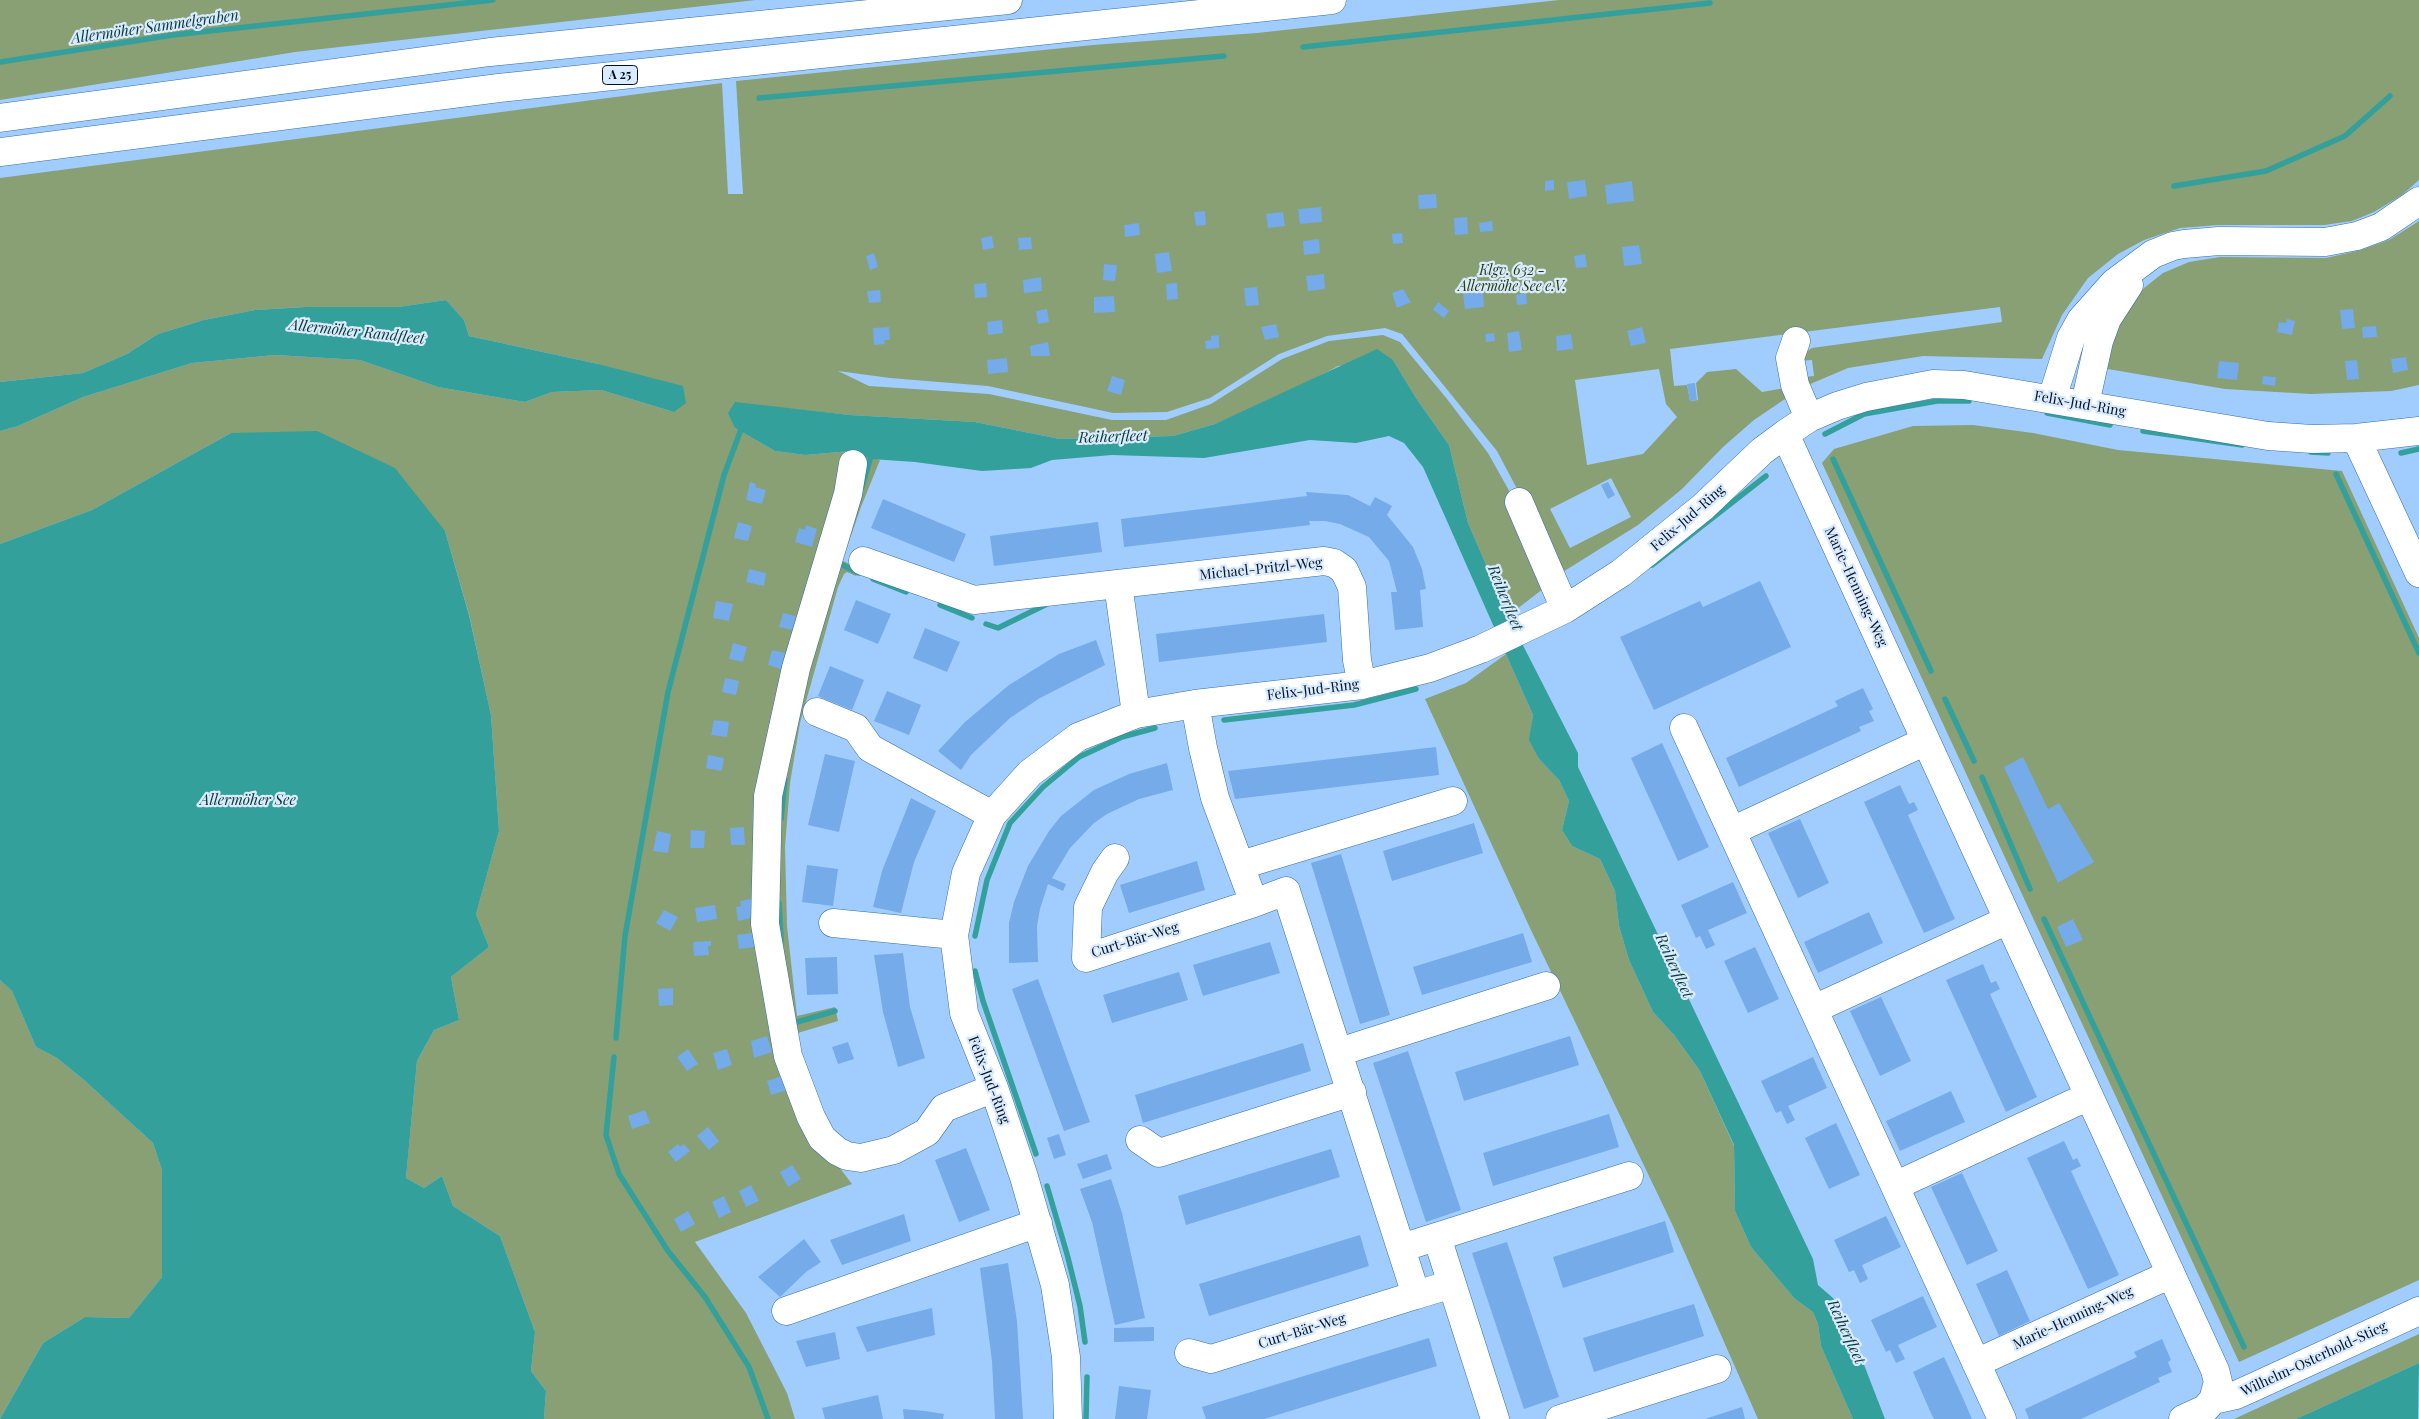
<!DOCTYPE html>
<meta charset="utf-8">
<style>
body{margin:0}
canvas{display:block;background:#a0cdfe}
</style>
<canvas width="2419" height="1419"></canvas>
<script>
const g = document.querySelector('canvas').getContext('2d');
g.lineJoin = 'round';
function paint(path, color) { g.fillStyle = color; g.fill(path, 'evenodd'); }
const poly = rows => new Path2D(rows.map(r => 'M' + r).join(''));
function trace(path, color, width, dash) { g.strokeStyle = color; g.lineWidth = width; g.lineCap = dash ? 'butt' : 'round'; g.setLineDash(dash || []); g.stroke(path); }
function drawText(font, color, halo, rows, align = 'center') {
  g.font = font + ' "Playfair Display",serif'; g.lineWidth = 4.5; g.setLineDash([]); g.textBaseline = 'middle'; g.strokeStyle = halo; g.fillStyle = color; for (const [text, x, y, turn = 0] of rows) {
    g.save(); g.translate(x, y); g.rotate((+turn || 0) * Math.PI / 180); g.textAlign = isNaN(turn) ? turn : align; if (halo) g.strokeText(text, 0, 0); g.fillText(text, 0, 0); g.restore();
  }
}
const green = poly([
 [0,0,756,0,295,52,0,100],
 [1559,0,2419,0,2419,180,2402,195,2374,212,2352,221,2324,225,2218,225,2180,228,2144,240,2118,254,2088,278,2062,315,2042,359,1923,356,1848,368,1808,385,1805,377,1814,376,1812,360,1799,361,1804,353,1812,348,2002,322,2000,307,1670,349,1674,386,1687,385,1690,401,1698,400,1696,383,1707,372,1736,369,1762,392,1785,388,1788,397,1754,420,1723,447,1682,489,1638,525,1558,575,1525,504,1497,451,1402,334,1385,328,1327,336,1279,354,1210,398,1167,412,1113,413,988,386,890,378,838,371,869,386,989,394,1112,420,1166,420,1211,404,1282,359,1329,341,1383,335,1400,342,1447,399,1488,453,1516,503,1548,585,1508,616,1468,523,1449,445,1416,398,1393,360,1338,366,1296,389,1215,424,1173,436,1060,439,975,422,850,415,735,403,735,428,775,451,805,455,851,451,848,473,791,667,759,925,807,1125,852,1184,695,1242,746,1313,787,1393,795,1419,544,1419,546,1391,531,1371,535,1332,500,1236,453,1206,442,1176,424,1188,406,1178,417,1061,434,1030,459,1020,451,977,489,947,476,914,499,831,491,715,469,614,445,531,231,433,92,510,0,544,0,431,18,426,83,397,192,363,275,355,360,360,438,387,525,402,552,392,601,390,674,412,598,364,469,336,464,320,446,300,398,307,306,307,255,310,204,320,158,334,127,354,83,373,0,382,0,178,722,83,728,194,743,194,736,81,1093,45,1257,33],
 [1659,369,1666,404,1677,417,1643,454,1587,465,1575,380],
 [1611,478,1631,517,1570,548,1550,509],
 [2419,221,2419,385,2391,391,2311,394,2225,389,2102,368,2124,310,2144,288,2163,273,2189,262,2220,257,2326,258,2361,250,2389,240],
 [1973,425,2033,433,2118,450,2342,471,2419,638,2419,1280,2239,1362,1822,463,1834,449,1913,426],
 [862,455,880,460,861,507,847,547,845,547],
 [839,559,860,569,862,571,856,576,847,572,844,574,838,587,800,723,790,783,785,847,787,926,797,1016,835,1007,838,1021,791,1035,775,922,779,788],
 [1506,654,1533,715,1530,740,1539,759,1559,780,1569,801,1562,830,1572,846,1600,859,1615,891,1619,926,1629,960,1653,1012,1674,1035,1700,1071,1734,1146,1735,1211,1751,1247,1795,1299,1813,1312,1818,1324,1821,1346,1853,1419,1758,1419,1672,1224,1530,928,1425,699,1466,683],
 [0,980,12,991,36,1047,57,1058,84,1080,153,1143,162,1170,162,1277,129,1318,85,1317,43,1343,0,1419],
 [2419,1334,2419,1363,2296,1419,2234,1419]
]);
const water = poly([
 [446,300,464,320,469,336,598,364,683,386,686,403,674,412,601,390,552,392,525,402,438,387,360,360,275,355,192,363,83,397,18,426,0,431,0,382,83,373,127,354,158,334,204,320,255,310,306,307,398,307],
 [1377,349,1393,360,1416,398,1449,445,1468,523,1508,616,1578,753,1578,767,1813,1259,1818,1285,1833,1298,1856,1344,1885,1419,1853,1419,1821,1346,1818,1324,1813,1312,1795,1299,1751,1247,1735,1211,1734,1145,1700,1071,1674,1035,1653,1012,1629,960,1619,926,1615,891,1600,859,1572,846,1562,830,1569,801,1559,780,1539,759,1529,740,1533,715,1423,467,1404,443,1389,436,1356,443,1310,440,1204,458,1112,455,1052,460,1031,468,982,471,915,462,871,459,851,451,805,455,775,451,735,428,728,413,735,402,850,415,975,422,1060,439,1173,436,1215,424],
 [317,431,395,468,445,531,469,615,491,715,499,831,476,914,489,947,451,977,459,1020,434,1030,417,1061,406,1178,424,1188,442,1176,453,1206,500,1236,535,1332,531,1371,546,1391,544,1419,0,1419,43,1343,85,1317,129,1318,162,1277,162,1170,153,1143,84,1080,57,1058,36,1047,12,991,0,980,0,544,92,510,231,433],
 [2419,1363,2418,1419,2296,1419]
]);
const stream = poly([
 [1303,47,1710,3],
 [0,62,173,35,493,0],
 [759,98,1224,56],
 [2174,186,2266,171,2345,136,2390,96],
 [2047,413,2110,425],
 [2143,431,2242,445],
 [1825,434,1864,414,1937,401,1969,401],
 [2311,452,2328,453],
 [2401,453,2419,449],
 [1833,459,1931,671],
 [2336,474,2419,653],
 [862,487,872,453],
 [840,564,859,573],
 [1652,565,1766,476],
 [873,579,906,592],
 [940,605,972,618],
 [986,624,998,628,1045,605],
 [1945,699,1974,761],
 [1224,720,1354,705,1416,689],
 [1982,777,2030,889],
 [781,819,785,779],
 [779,903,781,942],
 [2044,919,2244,1347],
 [975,936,987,880,1010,823,1043,787,1079,757,1122,737,1155,728],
 [975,971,983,1001,1036,1154],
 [792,1020,797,1022,835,1011],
 [616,1038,625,936,668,692,724,475,743,424],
 [614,1057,606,1135,619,1174,668,1251,705,1297,749,1367,768,1419],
 [1047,1186,1067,1254,1080,1306,1085,1342],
 [1086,1419,1087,1377]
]);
const building = poly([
 [1554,180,1554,190,1545,191,1545,181],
 [1585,180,1587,196,1569,199,1567,182],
 [1632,181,1634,201,1607,204,1605,185],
 [1436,194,1437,208,1419,209,1418,195],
 [1321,207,1322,222,1300,224,1298,209],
 [1205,211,1206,225,1196,226,1194,212],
 [1283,212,1285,226,1268,228,1266,214],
 [1467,217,1468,234,1455,235,1454,218],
 [1492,221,1493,231,1480,232,1479,223],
 [1139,223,1140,235,1125,237,1124,225],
 [1402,233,1403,243,1393,244,1392,234],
 [992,236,994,248,983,250,981,238],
 [1031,237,1032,249,1019,250,1018,238],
 [1319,239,1320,253,1304,255,1303,241],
 [1639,245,1642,264,1624,266,1622,247],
 [1169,252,1172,271,1157,273,1155,254],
 [874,253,878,267,870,270,866,256],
 [1585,254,1587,267,1576,268,1574,256],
 [1104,264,1117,265,1115,281,1103,280],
 [1324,274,1325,289,1308,291,1306,276],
 [1041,277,1042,291,1024,293,1023,280],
 [986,283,987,297,975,298,974,284],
 [1177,283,1178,299,1167,300,1166,284],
 [1257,287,1259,305,1246,306,1244,288],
 [1403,289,1411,302,1397,308,1392,293],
 [880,290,881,302,869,303,867,291],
 [1483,292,1484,307,1465,309,1463,294],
 [1526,293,1527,304,1517,305,1516,295],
 [1114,296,1115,312,1094,313,1094,297],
 [1438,302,1449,311,1444,318,1433,310],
 [1047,309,1049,322,1038,324,1036,311],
 [2353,309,2355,328,2342,329,2340,310],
 [2287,319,2295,321,2292,335,2277,332,2279,322,2286,323],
 [1002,320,1003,333,988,335,987,322],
 [1276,324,1279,337,1265,340,1261,327],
 [2376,326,2377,337,2363,338,2362,327],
 [889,327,890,340,884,340,885,344,874,345,873,328],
 [1642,327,1646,343,1631,346,1627,331],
 [1519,331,1522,350,1509,352,1507,333],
 [1494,333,1495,341,1486,342,1485,334],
 [1571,334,1573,349,1557,351,1556,336],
 [1219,335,1219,348,1206,349,1205,341,1211,340,1211,336],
 [1048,342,1050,356,1031,356,1030,346],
 [2406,357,2408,370,2393,373,2391,359],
 [1007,358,1008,372,988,374,987,360],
 [2357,360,2359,379,2347,380,2345,361],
 [2219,361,2239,363,2237,380,2217,378],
 [1112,376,1125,380,1121,395,1107,391],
 [2263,376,2276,377,2275,386,2262,384],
 [1695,383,1697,400,1690,401,1687,384],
 [750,482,756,484,755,487,766,490,762,504,746,500],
 [1608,482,1615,495,1608,499,1601,485],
 [1306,492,1348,495,1370,506,1375,497,1392,506,1387,515,1413,547,1422,569,1426,589,1420,590,1423,627,1395,630,1391,592,1397,592,1389,561,1369,537,1340,524,1325,521,1309,521,1310,525,1124,547,1121,519,1307,496],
 [883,499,966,534,954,562,871,528],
 [738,522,752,526,748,541,734,538],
 [1098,522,1102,552,994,566,990,536],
 [806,525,817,529,812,547,795,542,799,528,805,530],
 [749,569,766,573,764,586,746,582],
 [1760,581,1791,647,1654,710,1620,637,1700,601,1703,607],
 [856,600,891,614,878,644,844,630],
 [716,601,733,604,729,621,713,618],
 [783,613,796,616,792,630,779,627],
 [1324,614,1327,642,1159,662,1156,634],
 [925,628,960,642,947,672,913,658],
 [1096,640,1105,665,1040,698,1010,718,971,755,961,770,938,751,965,722,1009,685,1059,654],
 [733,643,747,647,743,662,729,659],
 [772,650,785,653,781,669,768,665],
 [830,666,864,680,852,710,818,696],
 [725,678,739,681,736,695,722,692],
 [1863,688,1873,709,1869,711,1874,721,1859,727,1861,731,1739,787,1726,758,1838,706,1835,701],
 [887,691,921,705,909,735,874,721],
 [714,720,729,722,727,737,711,735],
 [1662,743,1709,847,1678,861,1631,758],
 [1436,747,1439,775,1235,799,1228,771],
 [825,754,855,761,839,832,808,825],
 [708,755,724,758,722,771,706,768],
 [2023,757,2048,809,2059,803,2094,862,2058,883,2004,767],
 [1167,763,1173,790,1139,799,1107,814,1094,823,1070,848,1052,878,1066,884,1063,891,1048,884,1040,909,1037,926,1038,962,1009,963,1009,923,1014,902,1028,866,1049,831,1061,816,1094,790,1129,774],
 [1900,785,1909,804,1914,802,1918,810,1908,815,1955,919,1924,933,1864,802],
 [911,798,936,811,914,862,901,913,873,907,882,871],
 [1800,819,1829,883,1798,898,1768,833],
 [1474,823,1483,853,1392,881,1383,851],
 [744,827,745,845,731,845,730,828],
 [691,830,705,831,704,848,690,848],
 [657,831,671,834,668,853,653,851],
 [1341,854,1390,1015,1360,1024,1311,863],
 [1197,861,1205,890,1129,913,1120,885],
 [807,865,838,869,833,906,802,902],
 [1733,882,1747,913,1708,930,1715,945,1706,949,1700,936,1696,938,1681,905],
 [751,899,755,917,738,921,736,907,741,906,740,901],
 [715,905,717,919,697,922,695,908],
 [664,910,678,917,670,931,656,923],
 [1869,912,1883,943,1818,973,1804,942],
 [2073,919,2083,940,2066,947,2057,927],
 [753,933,755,947,739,949,737,935],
 [1523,933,1532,962,1422,995,1413,967],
 [711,941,711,946,708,946,709,955,694,956,693,942],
 [1270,942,1280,973,1203,996,1193,965],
 [1755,947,1779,999,1748,1013,1724,961],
 [903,953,910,1007,925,1058,898,1067,883,1012,874,955],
 [837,957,838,994,807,995,805,958],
 [1983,964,1991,983,1996,981,2000,989,1990,994,2037,1097,2006,1112,1946,980],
 [1179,972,1188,1000,1112,1023,1103,995],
 [1038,979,1090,1122,1064,1131,1012,989],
 [673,988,673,1005,659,1006,658,989],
 [1881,997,1911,1061,1880,1076,1850,1011],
 [767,1036,772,1052,754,1058,751,1041],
 [1570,1036,1579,1065,1464,1101,1455,1072],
 [848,1042,854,1059,838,1064,832,1047],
 [1303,1043,1311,1071,1143,1123,1135,1095],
 [688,1049,698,1064,687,1071,677,1057],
 [727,1049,732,1065,718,1070,713,1053],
 [1408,1051,1461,1210,1426,1222,1373,1063],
 [1813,1057,1827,1088,1788,1106,1795,1120,1787,1124,1781,1111,1776,1113,1761,1081],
 [782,1076,787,1090,771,1095,767,1081],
 [1951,1091,1965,1122,1900,1151,1886,1121],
 [645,1110,650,1123,632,1129,628,1116],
 [1609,1114,1619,1147,1493,1186,1483,1153],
 [1836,1123,1860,1175,1829,1189,1805,1138],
 [708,1127,719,1141,709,1150,697,1136],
 [1059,1134,1066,1155,1054,1159,1047,1138],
 [2064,1141,2073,1160,2077,1158,2081,1166,2071,1171,2119,1275,2088,1289,2027,1158],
 [678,1144,680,1147,684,1144,690,1151,676,1162,668,1152],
 [966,1148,990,1210,959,1222,935,1160],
 [1331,1149,1340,1177,1186,1225,1178,1196],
 [1107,1154,1112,1169,1083,1179,1077,1164],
 [792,1165,801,1179,788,1187,780,1172],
 [1962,1173,1998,1251,1967,1265,1931,1187],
 [1111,1179,1122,1213,1145,1318,1115,1325,1092,1222,1080,1189],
 [751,1185,759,1201,746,1207,739,1191],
 [724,1196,731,1212,719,1218,712,1202],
 [688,1211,695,1224,681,1232,674,1219],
 [904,1214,911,1241,842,1265,830,1240],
 [1886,1216,1901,1247,1862,1265,1868,1279,1860,1283,1854,1270,1849,1272,1834,1240],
 [1665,1221,1674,1252,1563,1288,1553,1257],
 [1360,1235,1369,1266,1209,1316,1199,1284],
 [804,1239,821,1262,806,1272,780,1297,758,1277],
 [1507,1242,1559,1397,1524,1409,1472,1253],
 [1008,1263,1017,1321,1023,1419,995,1419,992,1361,980,1268],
 [2007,1270,2030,1321,1999,1336,1976,1284],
 [1923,1296,1937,1327,1898,1345,1905,1359,1896,1363,1890,1350,1886,1352,1871,1320],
 [1694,1304,1704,1336,1594,1372,1583,1338],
 [932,1308,935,1335,867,1352,856,1327],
 [1154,1327,1154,1341,1114,1342,1114,1328],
 [835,1332,840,1359,806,1367,796,1341],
 [1429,1338,1437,1366,1264,1419,1206,1419,1202,1407],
 [2162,1339,2171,1360,2168,1362,2172,1372,2158,1378,2160,1382,2081,1419,2029,1419,2025,1409,2137,1357,2134,1352],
 [1944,1357,1962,1396,1972,1419,1934,1419,1930,1411,1913,1372],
 [1119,1386,1151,1390,1147,1419,1115,1419],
 [878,1395,883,1419,825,1419,822,1408],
 [1742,1407,1745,1419,1705,1419],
 [903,1409,925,1411,944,1414,943,1419,904,1419]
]);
const minor = poly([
 [1796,341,1790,358,1795,385,1809,418],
 [1785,434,2215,1370,2218,1382,2213,1400,2205,1409,2183,1419],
 [2356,438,2419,573],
 [853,464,848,494,796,668,768,796,765,924,788,1056,811,1117,822,1138,837,1151,847,1156,861,1158,894,1150,927,1132,944,1108,994,1088],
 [1519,502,1565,609],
 [863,561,974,600,1324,561,1334,563,1344,570,1352,587,1357,660,1362,685],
 [1118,584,1136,714],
 [1195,704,1203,748,1215,798,1254,903,1286,891,1416,1295,1452,1284,1495,1419],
 [817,712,856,728,870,748,992,815],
 [1684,728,2002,1419],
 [1732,831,1926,741],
 [1115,858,1105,872,1088,907,1086,958,1254,903],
 [1241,865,1453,801],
 [833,923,954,935],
 [1814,1009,2008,920],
 [1339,1052,1546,986],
 [1140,1140,1159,1153,1352,1092],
 [1895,1186,2089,1096],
 [1437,1237,1452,1284],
 [1401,1248,1629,1176],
 [786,1311,1038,1223],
 [1189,1353,1211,1359,1416,1295],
 [1976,1363,2171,1274],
 [2213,1400,2236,1395,2256,1386,2419,1311],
 [1068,1419,1066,1357,1055,1285,1024,1177,994,1088,964,1013,954,935,966,873,992,815,1030,773,1078,737,1136,714,1195,704,1362,685,1430,668,1481,649,1565,609,1621,573,1703,507,1762,451,1785,434,1809,418,1837,406,1866,397,1933,384,1964,385,2268,436,2312,439,2356,438,2419,431],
 [1560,1419,1717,1369]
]);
const highway = poly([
 [0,118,490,52,1008,0],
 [0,152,499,88,1332,0],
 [2052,399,2071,338,2081,320,2114,283,2153,254,2173,246,2184,244,2219,241,2325,242,2357,236,2381,227,2419,201],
 [2085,404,2099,341,2107,319,2129,285]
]);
const shields = [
 [620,75,35]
];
const shieldNames = [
 ["A 25",620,75]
];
const parkNames = [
 ["Klgv. 632 -",1512,271],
 ["Allermöhe See e.V.",1512,287]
];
const streetNames = [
 ["Felix-Jud-Ring",2080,404,10],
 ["Felix-Jud-Ring",1688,518,-41],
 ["Michael-Pritzl-Weg",1261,569,-6],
 ["Marie-Henning-Weg",1856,587,65],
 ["Felix-Jud-Ring",1313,690,-7],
 ["Curt-Bär-Weg",1135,940,-17],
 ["Felix-Jud-Ring",989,1080,69],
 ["Marie-Henning-Weg",2073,1318,-25],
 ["Curt-Bär-Weg",1302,1331,-17],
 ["Wilhelm-Osterhold-Stieg",2314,1359,-25]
];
const waterNames = [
 ["Allermöher Sammelgraben",155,27,-8],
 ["Allermöher Randfleet",357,332,6],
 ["Reiherfleet",1113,437,-2],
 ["Reiherfleet",1505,598,68],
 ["Allermöher See",248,800],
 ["Reiherfleet",1674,966,65],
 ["Reiherfleet",1846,1332,65]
];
paint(green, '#88a074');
paint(water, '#33a09c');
trace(stream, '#33a09c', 5.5);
paint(building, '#74abe8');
trace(minor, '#376ea6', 29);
trace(highway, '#376ea6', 29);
trace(minor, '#fff', 28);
trace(highway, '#fff', 28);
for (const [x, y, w] of shields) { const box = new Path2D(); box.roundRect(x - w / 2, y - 9.5, w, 19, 4); g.fillStyle = '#daebfe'; g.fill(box); trace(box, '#001126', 1); }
drawText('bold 12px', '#001126', null, shieldNames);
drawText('italic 14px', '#253b0c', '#daebfe', parkNames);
drawText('14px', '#001126', '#daebfe', streetNames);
drawText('italic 15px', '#053937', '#daebfe', waterNames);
</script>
